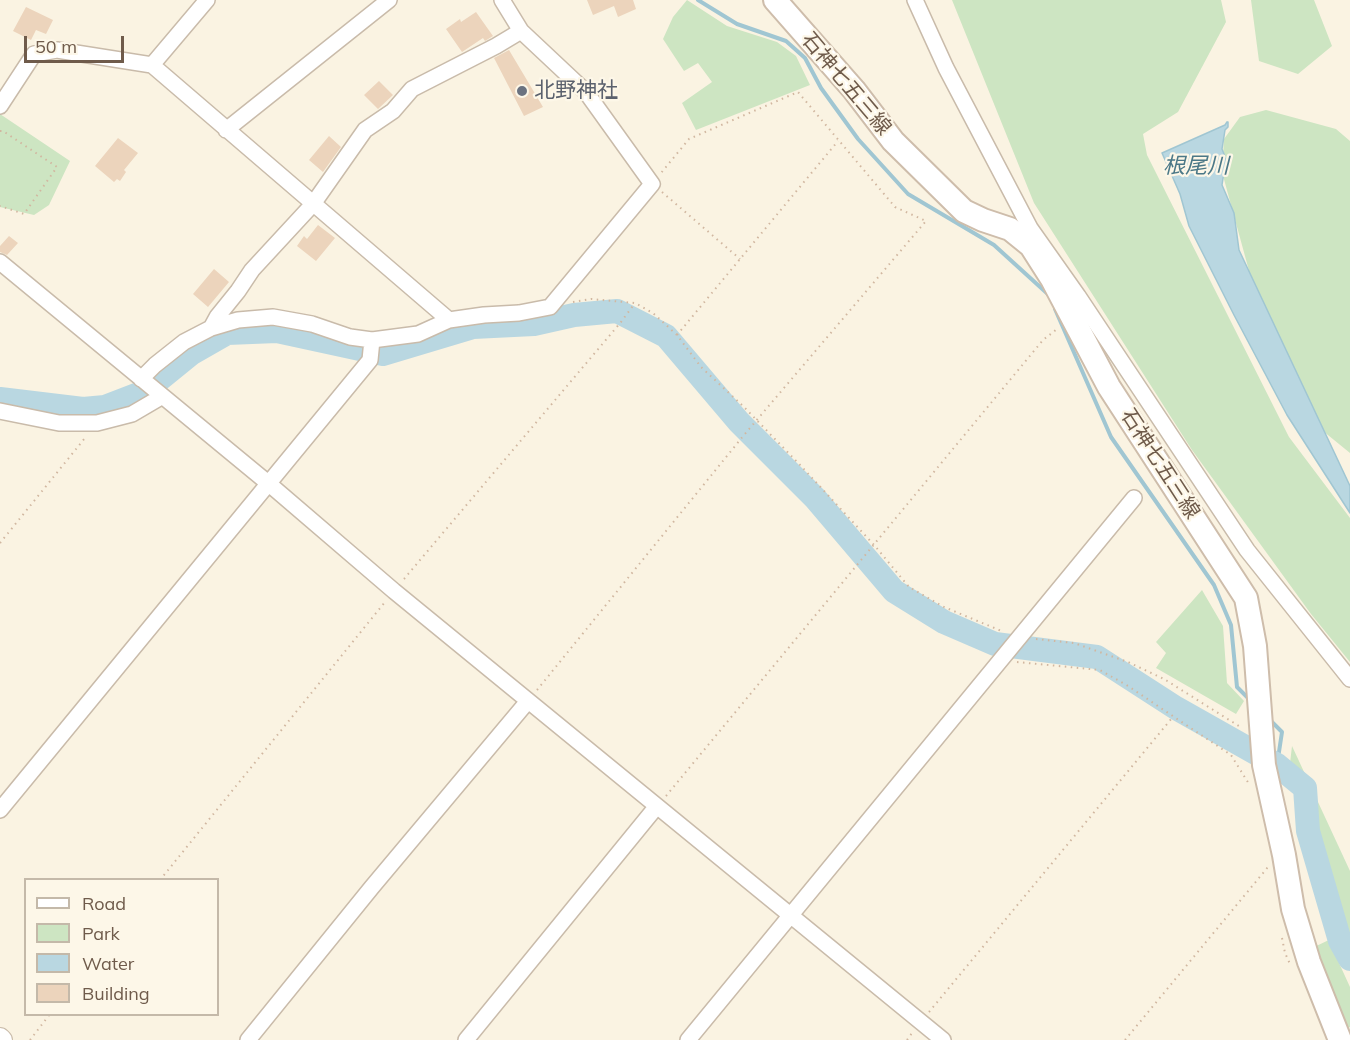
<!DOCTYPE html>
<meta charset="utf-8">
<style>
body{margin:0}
#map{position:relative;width:1350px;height:1040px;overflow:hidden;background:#faf3e2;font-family:Mulish,sans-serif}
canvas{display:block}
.legend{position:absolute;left:24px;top:878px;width:195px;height:138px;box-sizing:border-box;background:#fdf7e8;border:2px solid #c4b9a9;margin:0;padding:8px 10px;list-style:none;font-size:18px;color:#6f5b4b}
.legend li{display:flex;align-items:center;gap:12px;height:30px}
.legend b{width:30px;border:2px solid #c4b9a9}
.scale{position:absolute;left:24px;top:36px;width:100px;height:27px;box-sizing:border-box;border:3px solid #6f5b4b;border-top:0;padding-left:8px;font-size:18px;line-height:21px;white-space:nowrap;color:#6f5b4b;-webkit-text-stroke:4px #fdf7e8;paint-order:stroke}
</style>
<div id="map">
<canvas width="1350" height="1040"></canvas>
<ul class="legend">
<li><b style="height:8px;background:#fff"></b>Road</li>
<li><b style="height:16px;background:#cde5c2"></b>Park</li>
<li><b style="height:16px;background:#b9d7e1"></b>Water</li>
<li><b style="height:16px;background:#ecd4bc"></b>Building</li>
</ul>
<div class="scale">50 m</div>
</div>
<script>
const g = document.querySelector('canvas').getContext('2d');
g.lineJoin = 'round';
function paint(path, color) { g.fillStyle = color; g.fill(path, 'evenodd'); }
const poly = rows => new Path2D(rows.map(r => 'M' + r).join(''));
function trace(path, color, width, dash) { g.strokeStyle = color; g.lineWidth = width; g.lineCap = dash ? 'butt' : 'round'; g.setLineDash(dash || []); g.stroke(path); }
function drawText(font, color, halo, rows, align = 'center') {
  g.font = font + ' Mulish,"Noto Sans JP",sans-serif'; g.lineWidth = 4.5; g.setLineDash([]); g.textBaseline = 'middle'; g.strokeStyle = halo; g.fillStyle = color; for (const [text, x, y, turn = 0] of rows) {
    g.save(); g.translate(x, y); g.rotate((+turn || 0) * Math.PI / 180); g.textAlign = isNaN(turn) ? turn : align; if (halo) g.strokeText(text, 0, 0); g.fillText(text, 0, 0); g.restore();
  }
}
const green = poly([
 [687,0,727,26,777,42,796,56,810,85,696,130,682,103,712,82,698,63,684,71,663,39,673,17],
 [952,0,1221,0,1226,22,1178,112,1143,134,1147,155,1289,437,1350,518,1350,662,1311,614,1192,450,1034,203],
 [1251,0,1314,0,1332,46,1298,74,1259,61],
 [1266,110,1336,129,1350,141,1350,453,1323,431,1251,278,1222,172,1224,139,1240,117],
 [0,114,70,161,49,205,34,215,0,207],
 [1202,590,1223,626,1227,683,1244,701,1236,714,1156,668,1166,653,1156,642],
 [1292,746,1350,871,1350,947,1289,772],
 [1333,938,1341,951,1339,963,1350,987,1350,1027,1342,1031,1308,950]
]);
const water = poly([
 [1227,122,1228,122,1228,127,1225,130,1222,149,1226,159,1222,185,1234,213,1239,250,1350,486,1350,513,1287,415,1234,315,1189,226,1180,194,1162,153,1225,125,1227,122]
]);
const stream = poly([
 [698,0,737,24,786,41,805,58,821,88,858,139,908,194,994,245,1050,296],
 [1055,309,1111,437,1214,585,1231,625,1237,687,1251,701],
 [1269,719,1282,732,1277,765]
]);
const river = poly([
 [0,399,83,409,105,407,144,392,192,353,227,333,277,331,383,354,473,327,534,324,574,315,617,311,666,336,739,422,815,498,894,591,944,622,995,644,1097,657,1176,708,1277,765,1305,788,1308,831,1340,941,1350,959]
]);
const building = poly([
 [587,0,633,0,636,9,618,17,614,6,593,15],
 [26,7,53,20,46,34,36,30,31,40,13,31],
 [476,12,493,36,485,41,483,38,462,52,446,29,460,19,461,22],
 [509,50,543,107,524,116,494,58],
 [379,81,393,95,378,109,364,95],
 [329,136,341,147,323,172,309,160],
 [118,138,138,153,124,170,126,172,120,181,117,179,114,182,95,166],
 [318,225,335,238,316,261,297,246,304,236,307,239],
 [9,236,18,243,7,255,0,252,0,246],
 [214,269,229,282,208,307,193,294]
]);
const path = poly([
 [0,131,3,131,57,167,24,214,0,206],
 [662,192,740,259],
 [573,302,591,299,635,303,653,313,677,335,701,367,744,407,801,466,875,546,909,587,944,607,1004,632],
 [677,335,838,141],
 [0,543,85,438],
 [404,579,621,322,635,303],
 [1036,639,1074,643,1128,662,1164,679,1242,728],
 [1017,662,1100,670,1128,686,1231,755,1249,784],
 [537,690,744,435,926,221,895,207,798,92,689,139,661,173],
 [666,796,1043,340,1057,329],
 [160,880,385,602],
 [1282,938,1285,953,1290,964],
 [929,1012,1172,718],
 [30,1040,50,1014],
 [907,1040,912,1033],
 [1125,1040,1268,867]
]);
const minor = poly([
 [915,0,946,68,1030,228,1078,296,1247,550,1350,679],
 [152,65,207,0],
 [0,106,34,54,57,50,152,65,449,320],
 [226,130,389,0],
 [0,262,268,483,394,591,943,1040],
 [211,328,217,317,238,291,252,270,313,204,365,130,393,111,412,89,496,46,521,31],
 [141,379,155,365,184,342,211,328,238,320,273,317,312,324,350,337,372,340,418,334,449,320,484,315,519,313,550,307,652,184,586,92,521,31,502,0],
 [0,411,59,423,97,423,132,414,161,397],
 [0,810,370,360,372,340],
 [248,1040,372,887,528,701],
 [466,1040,657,806],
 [688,1040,1134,498]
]);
const tertiary = poly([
 [0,1038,2,1040]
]);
const secondary = poly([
 [775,0,854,90,893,141,964,211,983,220,1010,229,1031,246,1052,279,1109,387,1246,598,1255,646,1264,765,1284,855,1293,909,1309,962,1340,1040]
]);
const markers = [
 [522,91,6,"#6b7280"]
];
const streetNames = [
 ["石神七五三線",846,84,50],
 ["石神七五三線",1160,464,57]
];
const worshipNames = [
 ["北野神社",534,91]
];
const waterNames = [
 ["根尾川",1196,166]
];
paint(green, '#cde5c2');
paint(water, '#b9d7e1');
trace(water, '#a0c6d2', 1.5);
trace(stream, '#a0c6d2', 4);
trace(river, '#b9d7e1', 24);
paint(building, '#ecd4bc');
trace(minor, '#c9bbaa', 18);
trace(tertiary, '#c9bbaa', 22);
trace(secondary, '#cebdab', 26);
trace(path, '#d1b7a0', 2, [1.5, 4.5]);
trace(minor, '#fff', 15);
trace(tertiary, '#fff', 20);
trace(secondary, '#fff', 22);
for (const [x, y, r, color] of markers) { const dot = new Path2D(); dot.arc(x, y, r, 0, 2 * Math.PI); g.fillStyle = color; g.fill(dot); trace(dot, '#fdf7e8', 2); }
drawText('21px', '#6f5b4b', '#fdf7e8', streetNames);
drawText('21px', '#5b616d', '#fdf7e8', worshipNames, 'left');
drawText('italic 22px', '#4b7887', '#fdf7e8', waterNames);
</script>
